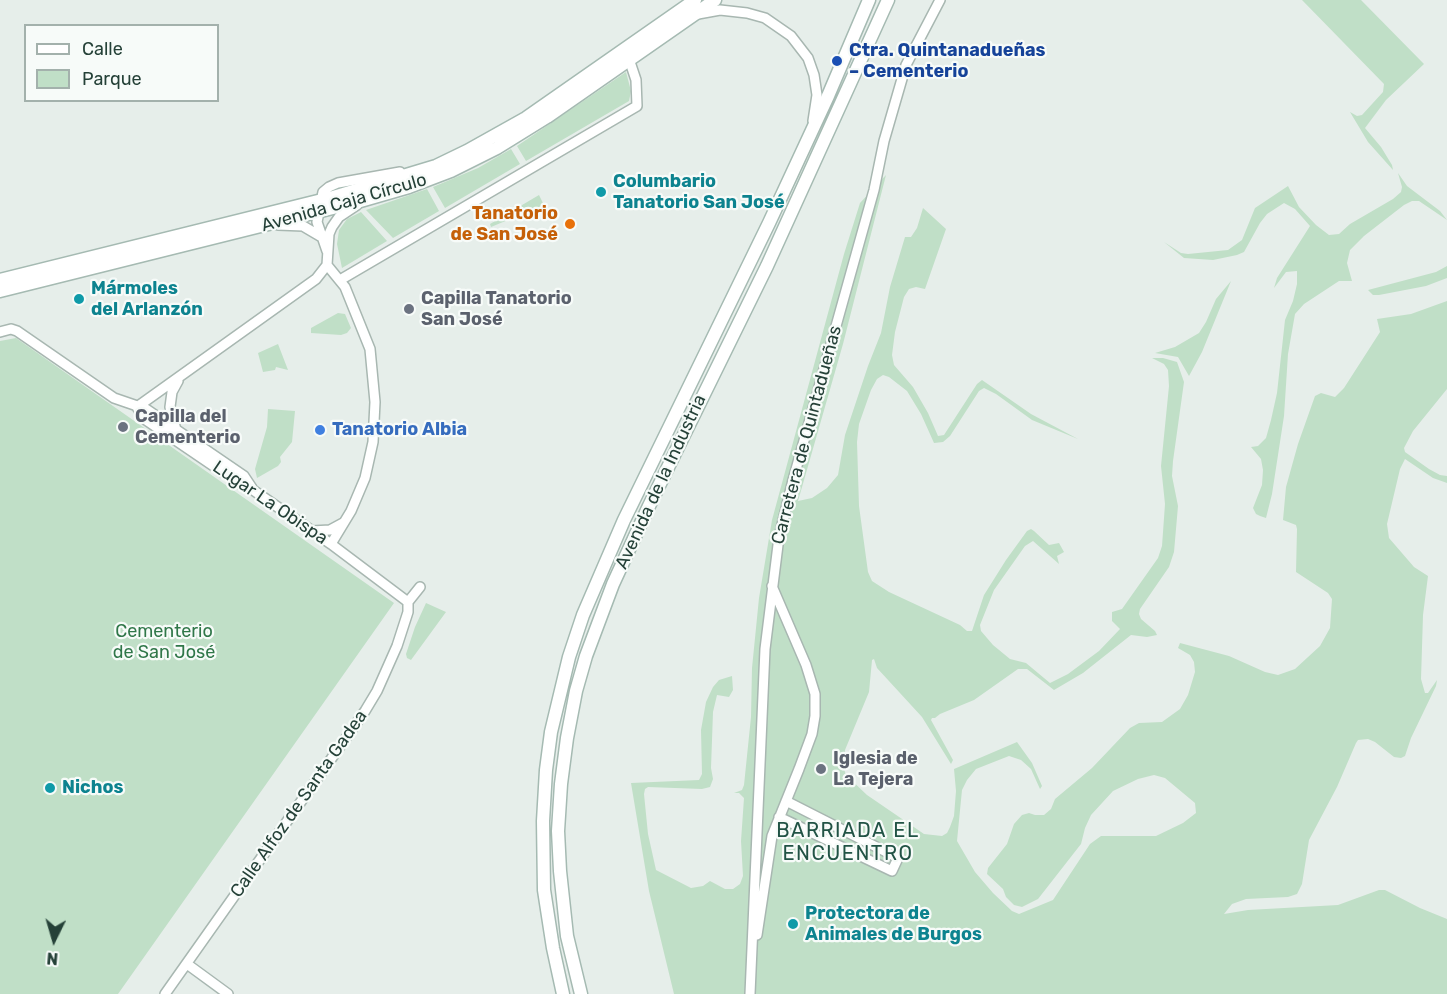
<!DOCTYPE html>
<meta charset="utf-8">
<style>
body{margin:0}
#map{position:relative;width:1447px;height:994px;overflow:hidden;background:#e6eeea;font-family:Rubik,sans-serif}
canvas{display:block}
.legend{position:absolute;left:24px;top:24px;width:195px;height:78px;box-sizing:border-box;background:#f7fbf9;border:2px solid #a3b1ac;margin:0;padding:8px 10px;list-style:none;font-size:18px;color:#254138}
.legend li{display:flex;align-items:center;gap:12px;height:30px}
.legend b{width:30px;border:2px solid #a3b1ac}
.north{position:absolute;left:24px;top:910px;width:60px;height:60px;-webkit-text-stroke:4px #f7fbf9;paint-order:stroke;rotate:185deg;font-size:16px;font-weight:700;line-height:24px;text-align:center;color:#254138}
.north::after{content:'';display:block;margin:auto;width:21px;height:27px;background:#254138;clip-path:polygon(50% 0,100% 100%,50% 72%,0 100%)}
</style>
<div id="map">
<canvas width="1447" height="994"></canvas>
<ul class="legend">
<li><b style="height:8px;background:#fff"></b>Calle</li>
<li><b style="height:16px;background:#c0dfc7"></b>Parque</li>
</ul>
<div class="north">N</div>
</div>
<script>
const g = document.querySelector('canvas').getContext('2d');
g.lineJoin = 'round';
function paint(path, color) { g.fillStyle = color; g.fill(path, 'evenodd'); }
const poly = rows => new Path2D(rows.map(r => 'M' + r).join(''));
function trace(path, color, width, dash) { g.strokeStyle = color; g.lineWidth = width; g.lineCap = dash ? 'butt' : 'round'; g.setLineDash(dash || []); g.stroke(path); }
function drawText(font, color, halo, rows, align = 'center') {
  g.font = font + ' Rubik,sans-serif'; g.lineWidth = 4.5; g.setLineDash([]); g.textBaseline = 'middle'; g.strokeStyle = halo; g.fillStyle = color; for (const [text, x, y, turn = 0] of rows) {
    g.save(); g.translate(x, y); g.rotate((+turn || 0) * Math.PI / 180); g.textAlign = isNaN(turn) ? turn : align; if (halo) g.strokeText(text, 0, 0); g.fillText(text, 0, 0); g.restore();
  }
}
const green = poly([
 [1302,0,1361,0,1424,64,1386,100,1365,128,1381,147,1392,165,1393,170,1368,142,1350,112,1357,116,1362,115,1383,92,1384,84],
 [626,72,631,91,629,101,526,161,517,146],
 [511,149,520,164,445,208,433,187,478,168],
 [1398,173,1407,186,1440,211,1447,220,1419,201,1412,201,1404,205,1364,236,1350,250,1347,263,1352,281,1339,281,1304,304,1295,314,1288,354,1284,416,1272,494,1266,518,1260,516,1256,514,1253,508,1262,485,1263,470,1261,459,1251,447,1258,446,1266,438,1271,420,1277,393,1285,320,1293,301,1297,284,1297,271,1286,272,1274,288,1277,278,1310,226,1295,209,1284,203,1267,214,1260,223,1244,252,1237,255,1213,260,1184,258,1164,242,1181,253,1188,254,1228,250,1242,240,1255,208,1288,186,1299,207,1316,225,1329,235,1339,234,1350,224,1393,199,1401,192,1402,187],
 [886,175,843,344,798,501,812,498,827,488,838,475,845,435,868,366,881,333,890,287,905,237,911,237,917,228,923,208,946,229,925,289,916,287,909,289,904,297,895,332,892,355,894,365,913,387,928,413,938,436,944,435,977,384,982,380,1031,414,1078,439,1032,420,996,394,984,388,979,391,950,436,943,442,934,443,921,414,907,391,889,377,883,375,877,379,871,390,859,424,857,442,859,506,868,572,872,581,889,592,960,625,967,631,972,631,984,595,1006,560,1027,531,1031,529,1034,531,1049,545,1059,543,1064,552,1057,556,1059,564,1033,541,1025,546,994,590,980,625,981,631,993,645,1010,659,1026,663,1050,683,1068,674,1099,651,1120,629,1112,621,1112,612,1122,609,1158,558,1162,546,1165,504,1161,466,1169,386,1168,370,1164,364,1152,358,1163,358,1177,362,1184,382,1173,461,1172,476,1178,506,1174,552,1169,567,1140,609,1139,614,1141,619,1155,631,1157,635,1147,637,1131,635,1083,673,1054,690,1027,669,1018,669,974,700,940,714,935,718,932,718,931,720,953,760,951,764,922,717,877,668,874,659,872,660,869,692,845,750,843,766,846,775,867,795,924,834,942,836,947,833,950,827,954,816,956,791,954,769,1017,742,1032,763,1042,786,1040,789,1031,769,1021,760,1009,756,976,769,967,780,962,790,957,841,975,872,993,893,1012,911,1019,914,1053,900,1090,844,1101,836,1156,836,1183,823,1196,813,1195,803,1165,778,1154,775,1138,779,1113,791,1091,815,1085,828,1081,844,1038,899,1022,907,1014,905,1006,897,1003,889,987,874,988,868,1007,844,1014,824,1022,815,1029,813,1035,815,1044,815,1051,809,1055,799,1092,768,1130,728,1139,723,1162,722,1180,709,1188,695,1195,672,1194,662,1190,655,1178,648,1180,643,1229,656,1265,672,1278,675,1295,669,1320,646,1330,628,1332,599,1328,593,1296,572,1297,529,1296,525,1283,520,1286,487,1298,444,1315,396,1321,393,1335,397,1344,388,1380,332,1377,319,1411,314,1447,301,1447,389,1413,431,1404,448,1405,452,1429,469,1440,475,1447,476,1447,483,1433,478,1405,459,1400,469,1387,524,1389,538,1414,567,1428,576,1423,615,1421,679,1425,693,1428,693,1437,680,1436,686,1411,738,1405,756,1401,758,1394,757,1375,742,1368,739,1358,740,1356,743,1337,787,1309,840,1302,884,1297,894,1288,897,1246,899,1232,904,1224,914,1248,910,1338,905,1379,890,1385,890,1420,908,1447,919,1447,994,674,994,649,891,631,783,699,780,702,774,701,730,706,702,713,687,719,680,732,676,733,690,729,697,717,695,713,712,711,768,713,779,710,787,702,789,648,787,645,789,644,794,648,834,656,870,691,888,703,886,710,881,725,889,733,889,740,884,743,876,741,841,744,798,739,793,734,793,742,790,744,785,751,717,752,668,759,598,772,520,844,254,860,203],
 [427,189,439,211,393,238,366,210],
 [539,195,544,205,491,227,490,224],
 [361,212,387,241,342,268,337,244,339,230,347,219],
 [1447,266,1447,278,1426,286,1379,295,1373,295,1368,290,1436,272],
 [1231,281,1202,352,1189,376,1178,357,1155,353,1175,347,1199,333,1206,322,1216,299],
 [338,313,345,314,351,328,347,333,341,335,311,333,311,328],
 [16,338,394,603,118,994,0,994,0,341],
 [278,344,288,370,276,367,275,370,263,372,258,353],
 [268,409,295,411,292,442,280,457,281,462,278,466,257,478,255,469,267,427],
 [426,603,446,612,411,660,407,658,406,654,415,627]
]);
const minor = poly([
 [698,14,720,10,747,13,765,18,791,36,808,58,814,75,817,95,813,121],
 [278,225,303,226,320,236],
 [327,251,317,222,323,192,329,187,338,183,400,172],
 [327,265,345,287,370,349,375,402,373,442,365,478,351,511,331,544],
 [340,280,637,106,636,80,629,59],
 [0,332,11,329,17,331,114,398,146,409,244,476,252,488],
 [137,407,316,279,327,265,329,234,332,227,339,217,357,205],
 [137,407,143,418,240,484,253,490,331,544,408,602],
 [176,430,170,407,172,392,178,381],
 [312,531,330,530,343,523],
 [408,602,420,587],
 [779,817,892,871,898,858,786,801],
 [757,935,772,836,799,769,812,734,815,716,815,694,806,665,772,586],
 [187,964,228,994],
 [165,994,365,711,377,691,397,646,408,612,408,602],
 [750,994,765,649,779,537,793,480,874,190,884,141,906,65,940,0]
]);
const secondary = poly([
 [0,280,330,198,436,166,467,151,526,118,695,0],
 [0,291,357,202,409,187,451,171,497,148,547,117,715,0],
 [563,994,553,948,544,890,543,821,546,770,551,732,569,657,583,615,624,520,769,223,828,96,869,0],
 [581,994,567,936,560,871,558,831,561,784,567,738,576,691,586,656,613,584,649,506,767,266,888,0]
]);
const markers = [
 [837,61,6,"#1a4fb4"],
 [601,192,6,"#0f9aa8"],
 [570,224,6,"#e8710a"],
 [79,299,6,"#0f9aa8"],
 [409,309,6,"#6b7280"],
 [123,427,6,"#6b7280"],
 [320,430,6,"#3f7fe0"],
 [821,769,6,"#6b7280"],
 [50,788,6,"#0f9aa8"],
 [793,924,6,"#0f9aa8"]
];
const transitNames = [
 ["Ctra. Quintanadueñas",849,51],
 ["– Cementerio",849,72]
];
const cultureNames = [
 ["Columbario",613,182],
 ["Tanatorio San José",613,203],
 ["Mármoles",91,289],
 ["del Arlanzón",91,310],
 ["Nichos",62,788],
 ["Protectora de",805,914],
 ["Animales de Burgos",805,935]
];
const streetNames = [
 ["Avenida Caja Círculo",344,203,-16],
 ["Carretera de Quintadueñas",807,435,-75],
 ["Avenida de la Industria",661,482,-65],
 ["Lugar La Obispa",270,503,34],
 ["Calle Alfoz de Santa Gadea",299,804,-55]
];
const foodNames = [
 ["Tanatorio",558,214],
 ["de San José",558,235]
];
const worshipNames = [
 ["Capilla Tanatorio",421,299],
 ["San José",421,320],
 ["Capilla del",135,417],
 ["Cementerio",135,438],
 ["Iglesia de",833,759],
 ["La Tejera",833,780]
];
const shopNames = [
 ["Tanatorio Albia",332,430]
];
const parkNames = [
 ["Cementerio",164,632],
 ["de San José",164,653]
];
const neighbourhoodNames = [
 ["BARRIADA EL",848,831],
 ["ENCUENTRO",848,854]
];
paint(green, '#c0dfc7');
trace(minor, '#a8b7b1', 12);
trace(secondary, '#a5bab2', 15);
trace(minor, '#fff', 9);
trace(secondary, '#fff', 12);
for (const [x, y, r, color] of markers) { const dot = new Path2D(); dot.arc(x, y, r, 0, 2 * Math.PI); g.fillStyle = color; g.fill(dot); trace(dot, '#f7fbf9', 2); }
drawText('bold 18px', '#164399', '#f7fbf9', transitNames, 'left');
drawText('bold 18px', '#0d838f', '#f7fbf9', cultureNames, 'left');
drawText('18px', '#254138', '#f7fbf9', streetNames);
drawText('bold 18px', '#c56008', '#f7fbf9', foodNames, 'right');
drawText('bold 18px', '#5b616d', '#f7fbf9', worshipNames, 'left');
drawText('bold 18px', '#366cbe', '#f7fbf9', shopNames, 'left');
drawText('18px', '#307749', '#f7fbf9', parkNames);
g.letterSpacing = '1.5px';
drawText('20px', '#215345', '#f7fbf9', neighbourhoodNames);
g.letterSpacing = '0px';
</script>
